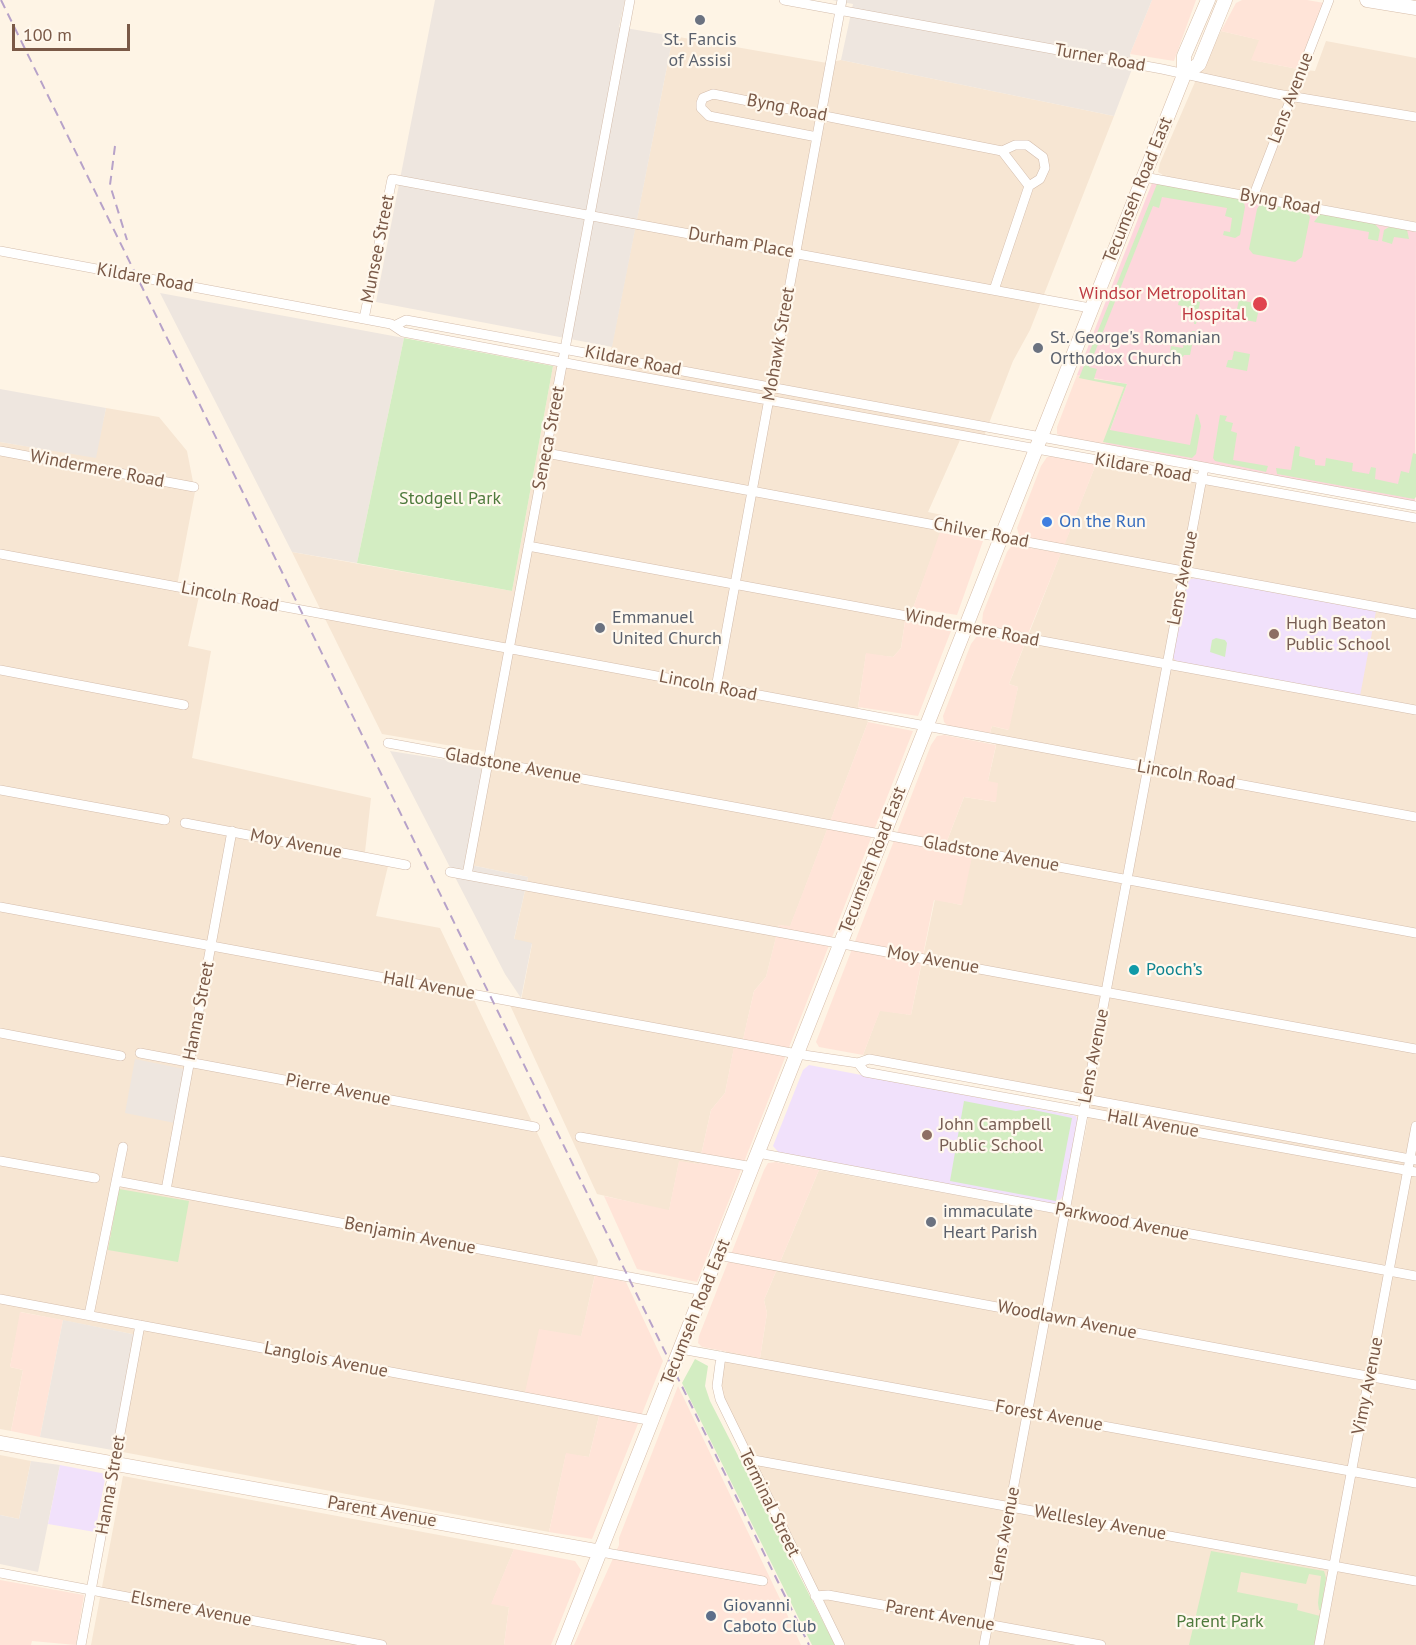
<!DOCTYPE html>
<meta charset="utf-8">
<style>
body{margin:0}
#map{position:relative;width:1416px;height:1645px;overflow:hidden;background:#fef4e5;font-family:"PT Sans",sans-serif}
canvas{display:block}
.scale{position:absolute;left:12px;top:24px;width:118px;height:27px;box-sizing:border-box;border:3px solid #7a5947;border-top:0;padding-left:8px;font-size:18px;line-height:21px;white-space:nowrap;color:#7a5947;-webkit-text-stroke:4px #fff8ed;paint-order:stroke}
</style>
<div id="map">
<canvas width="1416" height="1645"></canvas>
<div class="scale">100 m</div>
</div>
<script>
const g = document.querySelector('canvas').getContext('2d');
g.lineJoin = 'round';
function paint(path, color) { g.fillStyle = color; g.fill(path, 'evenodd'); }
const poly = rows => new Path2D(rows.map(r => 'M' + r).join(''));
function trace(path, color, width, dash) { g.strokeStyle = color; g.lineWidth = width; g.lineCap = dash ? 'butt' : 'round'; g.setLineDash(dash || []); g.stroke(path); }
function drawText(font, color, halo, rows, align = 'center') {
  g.font = font + ' "PT Sans",sans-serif'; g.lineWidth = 4.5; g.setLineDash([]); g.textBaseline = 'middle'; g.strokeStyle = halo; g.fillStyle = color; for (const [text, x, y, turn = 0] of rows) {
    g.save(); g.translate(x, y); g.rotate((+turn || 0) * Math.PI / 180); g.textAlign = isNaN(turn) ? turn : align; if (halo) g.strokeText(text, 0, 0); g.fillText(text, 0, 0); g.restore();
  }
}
const residential = poly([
 [1221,31,1260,40,1252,60,1298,69,1315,71,1326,41,1416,58,1416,222,1166,177,1158,172,1160,163,1195,82],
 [673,36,827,63,841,60,1114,116,1030,330,1013,361,981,444,960,440,928,512,947,516,913,608,905,621,901,648,893,657,866,654,858,707,868,722,790,927,779,925,766,977,754,991,741,1049,734,1048,725,1093,711,1110,699,1164,679,1162,669,1211,597,1194,510,1005,520,1006,532,944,514,940,528,877,466,864,487,752,382,734,292,552,512,591,553,366,606,375],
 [106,408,159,417,187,451,195,492,176,591,199,596,188,646,211,651,192,758,371,798,364,861,388,866,376,916,440,928,598,1261,581,1337,524,1401,599,1416,589,1457,566,1454,549,1532,112,1450,137,1335,21,1312,10,1367,23,1370,11,1431,0,1429,0,442,95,457],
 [1096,464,1416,521,1416,1645,845,1645,722,1394,719,1382,726,1351,760,1358,767,1313,764,1300,819,1170,1069,1216,1092,1098,863,1055,880,1010,911,1015,935,899,961,905,957,844,947,841,964,797,996,802,988,781,996,746,990,733,992,726,1008,730,1018,687,1009,684],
 [0,1455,31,1461,19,1519,0,1515],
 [123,1476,514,1549,492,1603,509,1607,504,1645,91,1645]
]);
const commercial = poly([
 [1152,0,1196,0,1174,61,1130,54],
 [1242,0,1307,0,1324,3,1298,69,1251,60,1259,40,1221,31,1236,3],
 [1077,375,1127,384,1105,444,1065,438,1057,434,1057,427],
 [1054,456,1096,464,1064,546,1027,539,1019,535,1017,528,1041,466,1047,457],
 [940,532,983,541,957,615,913,608],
 [1012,545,1061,553,1028,634,989,627,982,623,983,613,1007,552],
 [905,621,951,631,918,716,858,707,866,653,893,657,901,648],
 [977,636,1025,643,1009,684,1018,687,1009,730,992,726,990,733,948,726,944,722,943,716,971,644],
 [868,722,913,731,697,1282,637,1269,604,1196,669,1210,679,1161,699,1164,711,1110,725,1093,734,1047,741,1048,754,991,766,977,779,925,790,926],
 [944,735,996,745,988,781,998,783,996,802,964,797,947,841,974,847,962,905,934,900,911,1015,880,1011,863,1055,819,1047,816,1042,931,745,937,736],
 [776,1162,819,1170,764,1300,767,1313,760,1358,702,1347,698,1343,699,1336,764,1170,768,1163],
 [595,1275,626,1282,663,1361,592,1539,549,1532,566,1453,589,1457,599,1416,523,1401,539,1329,581,1336],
 [20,1312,63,1320,40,1437,11,1431,23,1370,10,1367],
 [678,1386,781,1601,801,1645,574,1645,619,1545,619,1538],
 [514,1549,575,1561,581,1570,551,1645,504,1645,509,1607,491,1604],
 [0,1580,84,1595,76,1645,32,1641,31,1645,0,1645]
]);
const industrial = poly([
 [435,0,625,0,619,27,673,36,612,347,376,302],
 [832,0,1152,0,1130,54,1132,69,1114,116,841,60,853,4],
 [160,293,404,338,357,563,292,552],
 [0,389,106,408,96,458,0,442],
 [390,751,485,766,466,864,528,877,514,939,532,943,521,998,505,974],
 [135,1059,184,1069,175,1123,125,1113],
 [63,1320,137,1335,112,1450,40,1437],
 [31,1461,60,1465,38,1572,0,1564,0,1515,19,1519]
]);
const education = poly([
 [1199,578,1376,611,1360,696,1177,662,1172,657,1185,589,1190,579],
 [809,1065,1076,1116,1078,1123,1063,1196,1058,1203,1049,1204,780,1154,773,1146,803,1070],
 [60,1465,106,1474,95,1532,48,1524]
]);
const medical = poly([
 [1152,183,1416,232,1415,502,1105,444,1127,384,1077,375]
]);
const green = poly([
 [1157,184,1243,199,1245,207,1240,235,1235,238,1223,235,1224,231,1230,232,1232,218,1225,216,1227,208,1162,197,1159,208,1153,206,1089,367,1097,369,1094,379,1127,384,1110,430,1190,445,1196,414,1198,415,1201,426,1196,454,1192,458,1103,442,1124,387,1079,378],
 [1261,203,1307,211,1310,217,1302,257,1295,262,1253,254,1249,249,1257,209],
 [1320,214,1375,224,1380,230,1378,241,1368,239,1369,232,1314,222],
 [1389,227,1407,230,1409,239,1394,237,1392,244,1382,241,1384,230],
 [1180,296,1200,302,1196,324,1194,324,1195,317,1189,315,1190,308,1178,305],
 [1239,300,1260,304,1256,322,1240,319,1242,310,1237,309],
 [1192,331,1195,331,1190,355,1184,355,1183,357,1170,354,1171,346,1183,348,1184,342,1190,343],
 [404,338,553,366,512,591,357,563],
 [1234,351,1250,354,1247,371,1226,367,1228,360,1232,360],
 [1220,415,1227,416,1225,421,1233,423,1231,431,1237,433,1233,460,1268,466,1266,472,1215,461,1213,458],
 [1295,446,1300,447,1299,456,1315,460,1315,465,1325,466,1326,458,1353,463,1352,471,1369,474,1371,467,1376,468,1375,479,1398,484,1401,471,1409,473,1413,453,1416,454,1416,497,1414,499,1277,474,1276,468,1291,470],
 [1216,638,1225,640,1227,643,1225,657,1210,652,1212,640],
 [964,1101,1016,1111,1029,1109,1072,1118,1056,1201,950,1181],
 [119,1189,189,1201,178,1262,108,1250],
 [695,1359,708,1366,705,1386,710,1401,835,1645,812,1645,682,1383],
 [1211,1551,1324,1571,1326,1578,1321,1610,1319,1610,1318,1603,1321,1576,1309,1574,1306,1584,1241,1572,1237,1592,1298,1604,1297,1610,1320,1616,1315,1645,1189,1645]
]);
const street = poly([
 [784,0,1162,69,1277,94,1416,117],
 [817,137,709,116,701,108,701,103,703,98,713,94,1002,151,1029,186,994,290],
 [1002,151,1015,145,1027,145,1043,157,1045,168,1040,179,1029,186],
 [1144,177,1416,227],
 [1253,197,1329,0],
 [0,251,391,324,403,332,587,367,1416,518],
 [364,319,392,179,1090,308],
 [396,325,406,320,1416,506],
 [0,451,194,487],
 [546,453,1416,614],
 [528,546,1416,710],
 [0,554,1416,817],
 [0,670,184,705],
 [716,688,842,0],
 [388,743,1416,933],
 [0,790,165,820],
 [185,823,406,865],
 [450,872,1416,1049],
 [467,875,630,0],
 [0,907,797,1054,858,1063,869,1059,1416,1160],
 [0,1033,121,1056],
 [140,1053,535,1127],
 [858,1063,865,1072,1416,1172],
 [580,1137,753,1167],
 [758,1153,1416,1276],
 [0,1161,95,1178],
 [116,1181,704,1291],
 [166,1190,232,831],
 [718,1255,1416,1385],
 [0,1299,653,1421],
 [89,1315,123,1147],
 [681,1349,1416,1483],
 [721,1356,717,1386,720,1399,840,1645],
 [748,1459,1416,1581],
 [601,1552,763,1581],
 [0,1573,382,1645],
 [815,1596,828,1595,1101,1645],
 [81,1645,140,1325],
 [984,1645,1204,467],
 [1319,1645,1416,1126]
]);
const secondary = poly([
 [1367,0,1416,8],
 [1184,75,1199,64,1225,0],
 [0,1443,601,1552],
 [563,1645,1184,75,1184,56,1208,0]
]);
const rail = poly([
 [1,0,809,1645],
 [115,146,110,185,127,240]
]);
const markers = [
 [700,20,6,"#6b7280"],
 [1260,304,8,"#e0444e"],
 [1038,348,6,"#6b7280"],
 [1047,522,6,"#3f7fe0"],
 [600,628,6,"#6b7280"],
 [1274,634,6,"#8d6e63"],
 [1134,970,6,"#0f9aa8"],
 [927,1135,6,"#8d6e63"],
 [931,1222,6,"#6b7280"],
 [711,1616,6,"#5c6f8a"]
];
const worshipNames = [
 ["St. Fancis",700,40,"center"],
 ["of Assisi",700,61,"center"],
 ["St. George's Romanian",1050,338],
 ["Orthodox Church",1050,359],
 ["Emmanuel",612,618],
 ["United Church",612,639],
 ["immaculate",943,1212],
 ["Heart Parish",943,1233]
];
const streetNames = [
 ["Turner Road",1100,58,10],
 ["Lens Avenue",1291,98,-69],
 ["Byng Road",787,108,11],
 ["Tecumseh Road East",1138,190,-68],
 ["Byng Road",1280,202,10],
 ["Durham Place",741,243,10],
 ["Munsee Street",378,249,-79],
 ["Kildare Road",145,278,10],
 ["Mohawk Street",779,344,-80],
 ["Kildare Road",633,361,11],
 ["Seneca Street",549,438,-79],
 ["Kildare Road",1143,468,10],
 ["Windermere Road",97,469,11],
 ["Chilver Road",981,533,11],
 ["Lens Avenue",1183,578,-79],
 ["Lincoln Road",230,597,11],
 ["Windermere Road",972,628,11],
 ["Lincoln Road",708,686,11],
 ["Gladstone Avenue",513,766,10],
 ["Lincoln Road",1186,775,10],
 ["Moy Avenue",296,844,11],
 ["Gladstone Avenue",991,854,10],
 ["Tecumseh Road East",873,860,-69],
 ["Moy Avenue",933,960,10],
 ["Hall Avenue",429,986,10],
 ["Hanna Street",199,1011,-79],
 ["Lens Avenue",1094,1056,-79],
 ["Pierre Avenue",338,1090,11],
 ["Hall Avenue",1153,1124,10],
 ["Parkwood Avenue",1122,1222,11],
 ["Benjamin Avenue",410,1236,11],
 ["Tecumseh Road East",696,1312,-68],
 ["Woodlawn Avenue",1067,1320,11],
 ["Langlois Avenue",326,1360,11],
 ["Vimy Avenue",1368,1386,-79],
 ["Forest Avenue",1049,1416,10],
 ["Hanna Street",111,1485,-80],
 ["Terminal Street",769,1503,64],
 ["Parent Avenue",382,1512,10],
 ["Wellesley Avenue",1100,1523,10],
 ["Lens Avenue",1005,1534,-79],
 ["Elsmere Avenue",191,1609,11],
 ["Parent Avenue",940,1616,10]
];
const healthNames = [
 ["Windsor Metropolitan",1246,294],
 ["Hospital",1246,315]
];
const parkNames = [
 ["Stodgell Park",450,499],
 ["Parent Park",1220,1622]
];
const shopNames = [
 ["On the Run",1059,522]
];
const educationNames = [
 ["Hugh Beaton",1286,624],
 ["Public School",1286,645],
 ["John Campbell",939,1125],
 ["Public School",939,1146]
];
const cultureNames = [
 ["Pooch’s",1146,970]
];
const serviceNames = [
 ["Giovanni",723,1606],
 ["Caboto Club",723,1627]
];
paint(residential, '#f7e6d3');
paint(commercial, '#ffe4d8');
paint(industrial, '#eee6df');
paint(education, '#f1e1fb');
paint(medical, '#fdd7dc');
paint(green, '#d3edc2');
trace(street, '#d4bdac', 10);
trace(secondary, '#d7bda9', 15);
trace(street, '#fff', 9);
trace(secondary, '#fff', 14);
trace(rail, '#b7a2c9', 2, [9, 6]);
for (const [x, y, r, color] of markers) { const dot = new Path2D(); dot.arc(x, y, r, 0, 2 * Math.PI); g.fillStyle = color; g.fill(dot); trace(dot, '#fff8ed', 2); }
drawText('18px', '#5b616d', '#fff8ed', worshipNames, 'left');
drawText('18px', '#7a5947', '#fff8ed', streetNames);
drawText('18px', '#be3a42', '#fff8ed', healthNames, 'right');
drawText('18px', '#4e7a3c', '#fff8ed', parkNames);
drawText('18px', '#366cbe', '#fff8ed', shopNames, 'left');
drawText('18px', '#785e54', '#fff8ed', educationNames, 'left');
drawText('18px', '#0d838f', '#fff8ed', cultureNames, 'left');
drawText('18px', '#4e5e75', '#fff8ed', serviceNames, 'left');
</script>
